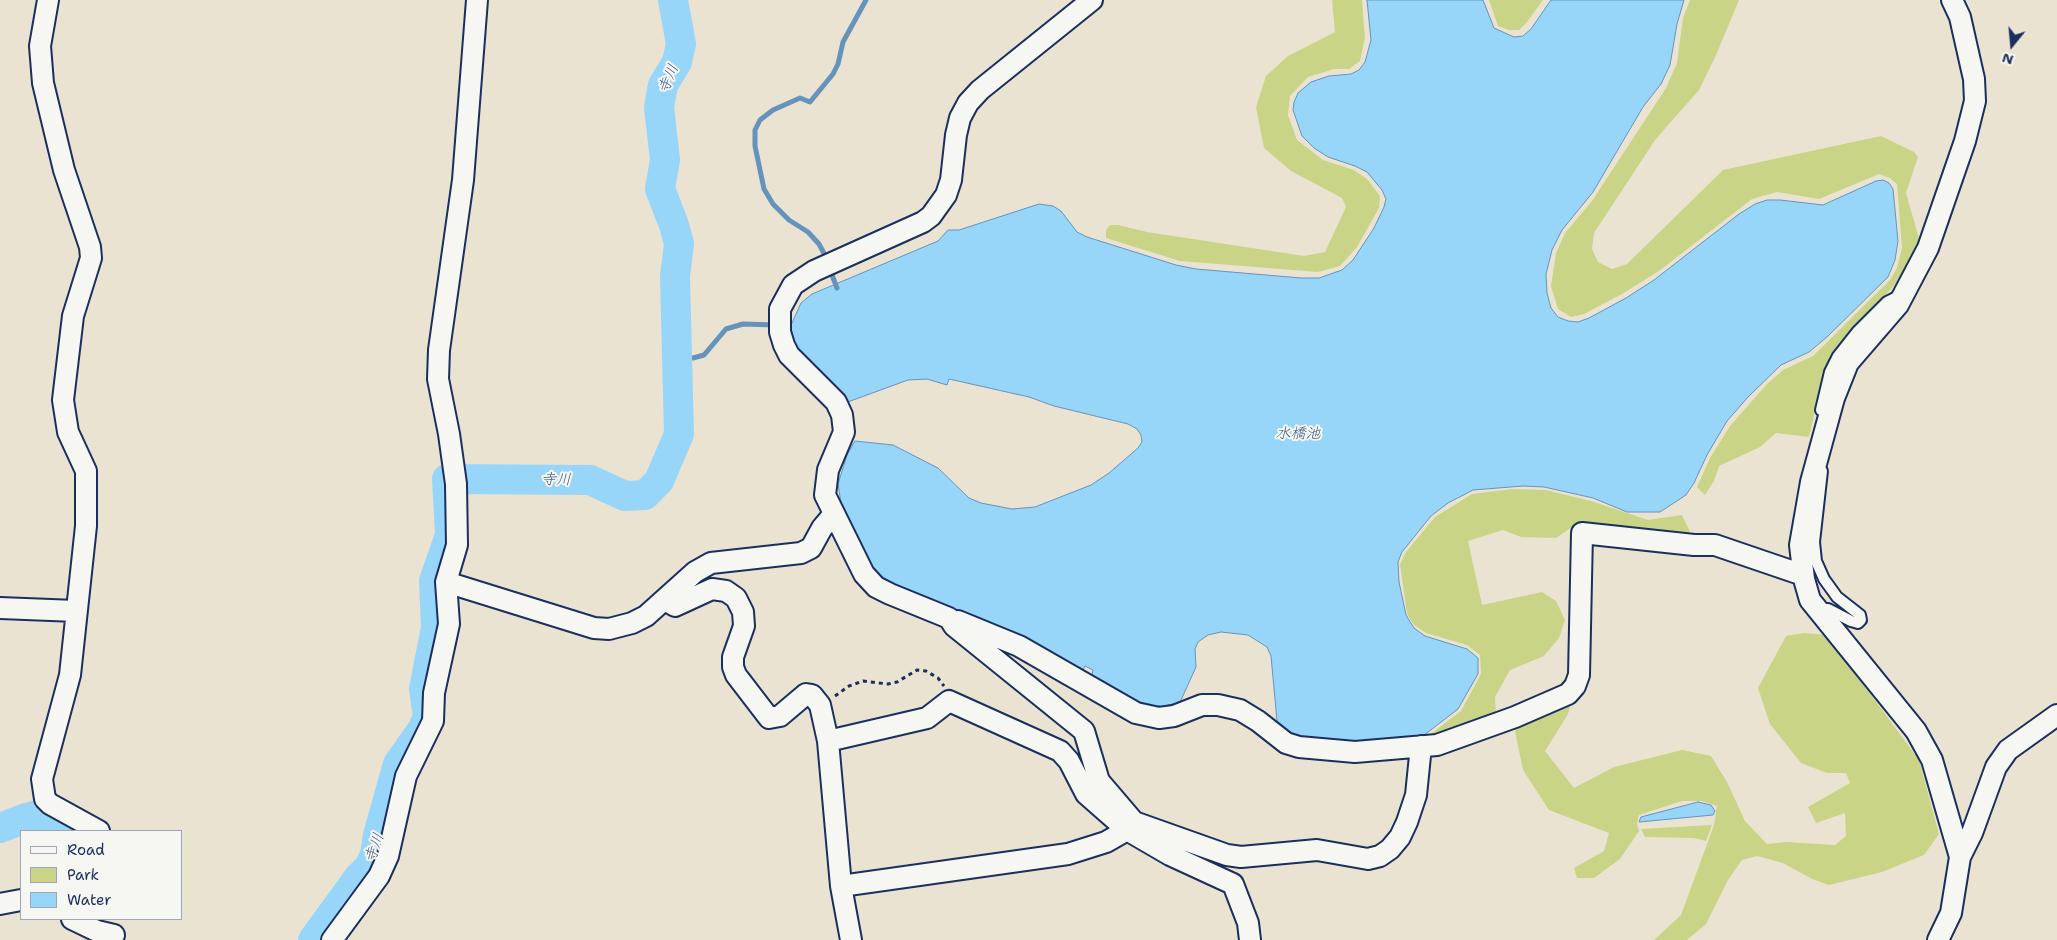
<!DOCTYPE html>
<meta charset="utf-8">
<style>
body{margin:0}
#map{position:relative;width:2057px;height:940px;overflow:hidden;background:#ebe3d2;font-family:"Shantell Sans",sans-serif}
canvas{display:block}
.legend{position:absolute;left:20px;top:830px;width:162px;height:90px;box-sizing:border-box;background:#f6f6f2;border:1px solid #9ea6b7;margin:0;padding:6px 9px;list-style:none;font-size:15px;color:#1b2f5e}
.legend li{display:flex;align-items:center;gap:10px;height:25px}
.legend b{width:25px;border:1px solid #9ea6b7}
.north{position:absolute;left:1987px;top:20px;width:50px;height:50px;-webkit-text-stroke:4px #f6f6f2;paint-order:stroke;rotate:197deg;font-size:14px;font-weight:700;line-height:20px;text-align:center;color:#1b2f5e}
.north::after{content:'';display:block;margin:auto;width:18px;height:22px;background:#1b2f5e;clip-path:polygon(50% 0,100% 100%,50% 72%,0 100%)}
</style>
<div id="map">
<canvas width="2057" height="940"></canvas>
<ul class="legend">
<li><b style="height:6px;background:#f6f6f2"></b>Road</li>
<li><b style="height:14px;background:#c9d487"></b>Park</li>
<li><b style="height:14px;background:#97d6f9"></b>Water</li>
</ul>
<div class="north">N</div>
</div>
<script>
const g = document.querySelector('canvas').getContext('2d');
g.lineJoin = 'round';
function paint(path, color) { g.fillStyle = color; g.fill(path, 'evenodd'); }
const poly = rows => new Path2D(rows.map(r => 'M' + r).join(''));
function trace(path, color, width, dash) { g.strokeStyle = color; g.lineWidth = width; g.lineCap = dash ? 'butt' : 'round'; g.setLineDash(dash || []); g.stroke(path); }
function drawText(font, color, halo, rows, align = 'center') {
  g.font = font + ' "Shantell Sans","Klee One",sans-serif'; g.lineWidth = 4; g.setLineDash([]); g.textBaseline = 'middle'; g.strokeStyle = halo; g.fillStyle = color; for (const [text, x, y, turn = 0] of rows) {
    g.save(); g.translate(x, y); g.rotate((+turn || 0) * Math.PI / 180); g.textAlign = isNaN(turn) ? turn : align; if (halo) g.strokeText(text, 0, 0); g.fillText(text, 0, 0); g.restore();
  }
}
const green = poly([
 [1332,0,1362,0,1365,38,1360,61,1349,69,1334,69,1308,77,1290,96,1288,115,1297,140,1323,160,1354,170,1367,179,1380,196,1379,208,1357,247,1340,266,1318,272,1180,261,1106,238,1106,230,1110,225,1118,225,1147,232,1304,256,1325,252,1346,207,1342,198,1291,171,1264,148,1256,107,1266,76,1288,56,1335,32],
 [1489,0,1543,0,1527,22,1519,30,1509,30,1498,26],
 [1690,0,1739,0,1716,55,1699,90,1655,140,1594,233,1592,249,1598,262,1612,269,1627,264,1723,170,1881,136,1914,152,1918,157,1906,193,1920,242,1902,277,1834,351,1825,368,1809,437,1776,433,1760,447,1719,466,1714,481,1705,495,1697,487,1710,458,1730,426,1767,384,1783,370,1813,356,1890,280,1897,268,1902,248,1897,184,1890,178,1879,174,1819,199,1777,192,1752,199,1659,271,1622,294,1584,314,1571,317,1558,309,1551,286,1556,253,1565,233,1592,201,1666,88,1677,63,1683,18],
 [1512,489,1546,490,1591,501,1648,520,1682,515,1690,532,1684,538,1572,527,1556,538,1521,537,1503,530,1468,541,1482,605,1542,592,1556,601,1565,620,1559,638,1544,656,1510,670,1495,697,1496,715,1424,739,1461,711,1481,674,1480,655,1467,645,1426,633,1414,625,1407,614,1400,564,1406,552,1435,517,1472,494],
 [1804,633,1827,635,1919,760,1939,834,1924,855,1882,872,1829,885,1812,879,1783,863,1757,856,1742,860,1728,880,1706,924,1687,940,1654,940,1681,915,1714,825,1717,806,1702,801,1682,801,1639,815,1637,824,1639,831,1620,859,1594,878,1577,878,1574,868,1604,851,1609,833,1549,810,1523,770,1514,726,1561,705,1570,707,1568,714,1545,751,1574,788,1614,767,1682,750,1711,756,1727,782,1745,821,1767,844,1787,842,1835,845,1846,836,1845,813,1816,823,1808,807,1850,783,1846,773,1827,773,1801,763,1770,724,1758,688,1786,636],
 [1712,825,1706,841,1694,838,1645,837,1641,829]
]);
const water = poly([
 [1367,0,1483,0,1494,28,1514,37,1523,36,1531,29,1551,0,1684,0,1677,24,1670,65,1661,84,1643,107,1593,192,1562,230,1552,250,1546,274,1547,293,1551,308,1558,317,1568,321,1578,322,1589,318,1626,298,1654,280,1739,214,1755,204,1767,200,1780,200,1823,205,1876,181,1883,180,1889,183,1893,189,1898,241,1895,260,1888,277,1827,337,1809,352,1781,365,1749,396,1727,421,1707,455,1694,483,1686,495,1660,512,1627,512,1593,498,1544,487,1523,486,1473,490,1448,503,1431,516,1402,552,1398,562,1399,582,1406,615,1414,628,1425,636,1467,649,1478,658,1478,674,1458,709,1419,739,1358,745,1287,738,1277,721,1271,656,1267,647,1248,635,1221,632,1208,635,1198,642,1195,649,1196,667,1177,709,1174,704,1157,707,1139,702,1092,675,1093,670,1085,666,1083,670,1029,639,901,588,881,576,867,560,841,503,838,484,847,455,855,441,893,445,938,468,969,498,981,503,1012,509,1035,507,1091,485,1109,473,1138,448,1142,442,1141,435,1137,429,1128,424,1054,406,1029,397,949,379,947,385,927,379,908,380,845,403,803,358,787,334,801,303,812,294,938,241,948,230,959,230,1039,204,1053,206,1061,211,1077,232,1087,237,1176,265,1196,269,1301,278,1319,278,1342,270,1353,260,1374,228,1384,207,1386,199,1382,190,1367,172,1355,166,1328,157,1314,148,1302,136,1293,110,1294,102,1298,93,1311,82,1329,76,1351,74,1359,70,1365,62,1371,40,1367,0],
 [1698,802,1711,805,1715,811,1713,815,1639,822,1641,817,1698,802]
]);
const stream = poly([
 [827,259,819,244,808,232,789,220,773,204,764,189,755,146,755,130,760,120,773,110,800,98,810,102,833,74,838,64,843,42,866,0],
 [832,275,837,288],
 [677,357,693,358,704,355,726,329,743,324,776,325]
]);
const river = poly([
 [0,828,26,818,42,814,71,831],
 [313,940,359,877,369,867,375,855,378,835,398,764,422,730,428,717,424,689,436,628,434,581,450,535,447,479,590,480,625,496,645,495,659,481,679,434,675,276,679,244,674,225,660,189,665,160,659,107,663,85,677,62,681,44,673,0]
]);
const path = poly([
 [835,696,849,686,863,681,888,684,897,682,917,670,926,671,938,678,944,686]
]);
const lane = poly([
 [1821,410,1830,372,1838,356,1857,332,1887,302,1899,296],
 [1819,610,1828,609,1851,621,1858,623,1861,620,1860,615,1837,597,1824,579,1816,561,1814,542,1822,471]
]);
const street = poly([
 [48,0,40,46,43,83,64,170,90,247,91,258,73,316,63,400,68,432,86,471,86,526,70,675,42,779,45,799,50,804,99,831],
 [1952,0,1960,17,1974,79,1975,101,1965,141,1928,248,1898,305,1848,363,1834,398,1811,482,1800,545,1804,579,1810,600,1916,731,1932,760,1960,857],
 [446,582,594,628,609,629,632,623,646,616,695,572,711,563,801,553,811,548,822,528,833,515],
 [665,600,675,606,712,589,726,591,736,598,743,612,744,626,733,657,733,667,736,675,769,718,780,716,806,694,812,695,820,705,828,741],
 [0,608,76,611],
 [958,621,1019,646,1136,713,1159,718,1174,716,1202,705,1218,705,1240,710,1258,721,1286,743,1299,747,1355,752,1437,745,1515,717,1568,694,1575,686,1579,675,1582,533,1694,545,1715,545,1803,575],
 [1134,822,1227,855,1241,857,1317,850,1368,859,1380,856,1390,849,1400,837,1407,822,1416,795,1421,746],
 [841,886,828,741,927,718,949,701,1060,751,1069,761,1086,794,1127,830,1170,855,1233,884,1248,923,1250,940],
 [0,904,21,900],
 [72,919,97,931,114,935],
 [332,940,379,876,388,856,406,776,433,721,434,693,449,624,446,582,457,545,456,484,449,434,438,379,439,350,463,180,477,0],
 [851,940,841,886,1068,854,1106,842,1127,830,1134,822,1099,781,1084,731,954,626,949,618,890,594,876,587,864,574,825,495,828,470,844,432,842,415,836,402,789,355,784,345,780,332,780,309,793,285,814,271,923,222,931,216,946,195,951,180,956,135,960,118,968,103,980,90,1092,0],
 [1938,940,1951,913,1960,857,1972,833,1996,767,2008,750,2057,715]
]);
const waterNames = [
 ["寺川",669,79,-67],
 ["水橋池",1298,434],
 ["寺川",556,480,1],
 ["寺川",375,848,-71]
];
paint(green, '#c9d487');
paint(water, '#97d6f9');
trace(water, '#6593bb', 1);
trace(stream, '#6593bb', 5);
trace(river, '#97d6f9', 30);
trace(lane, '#1b2f5e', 14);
trace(street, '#1b2f5e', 24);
trace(path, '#1b2f5e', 3, [4, 4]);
trace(lane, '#f6f6f2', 10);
trace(street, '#f6f6f2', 20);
drawText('italic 15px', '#3a5985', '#f6f6f2', waterNames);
</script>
